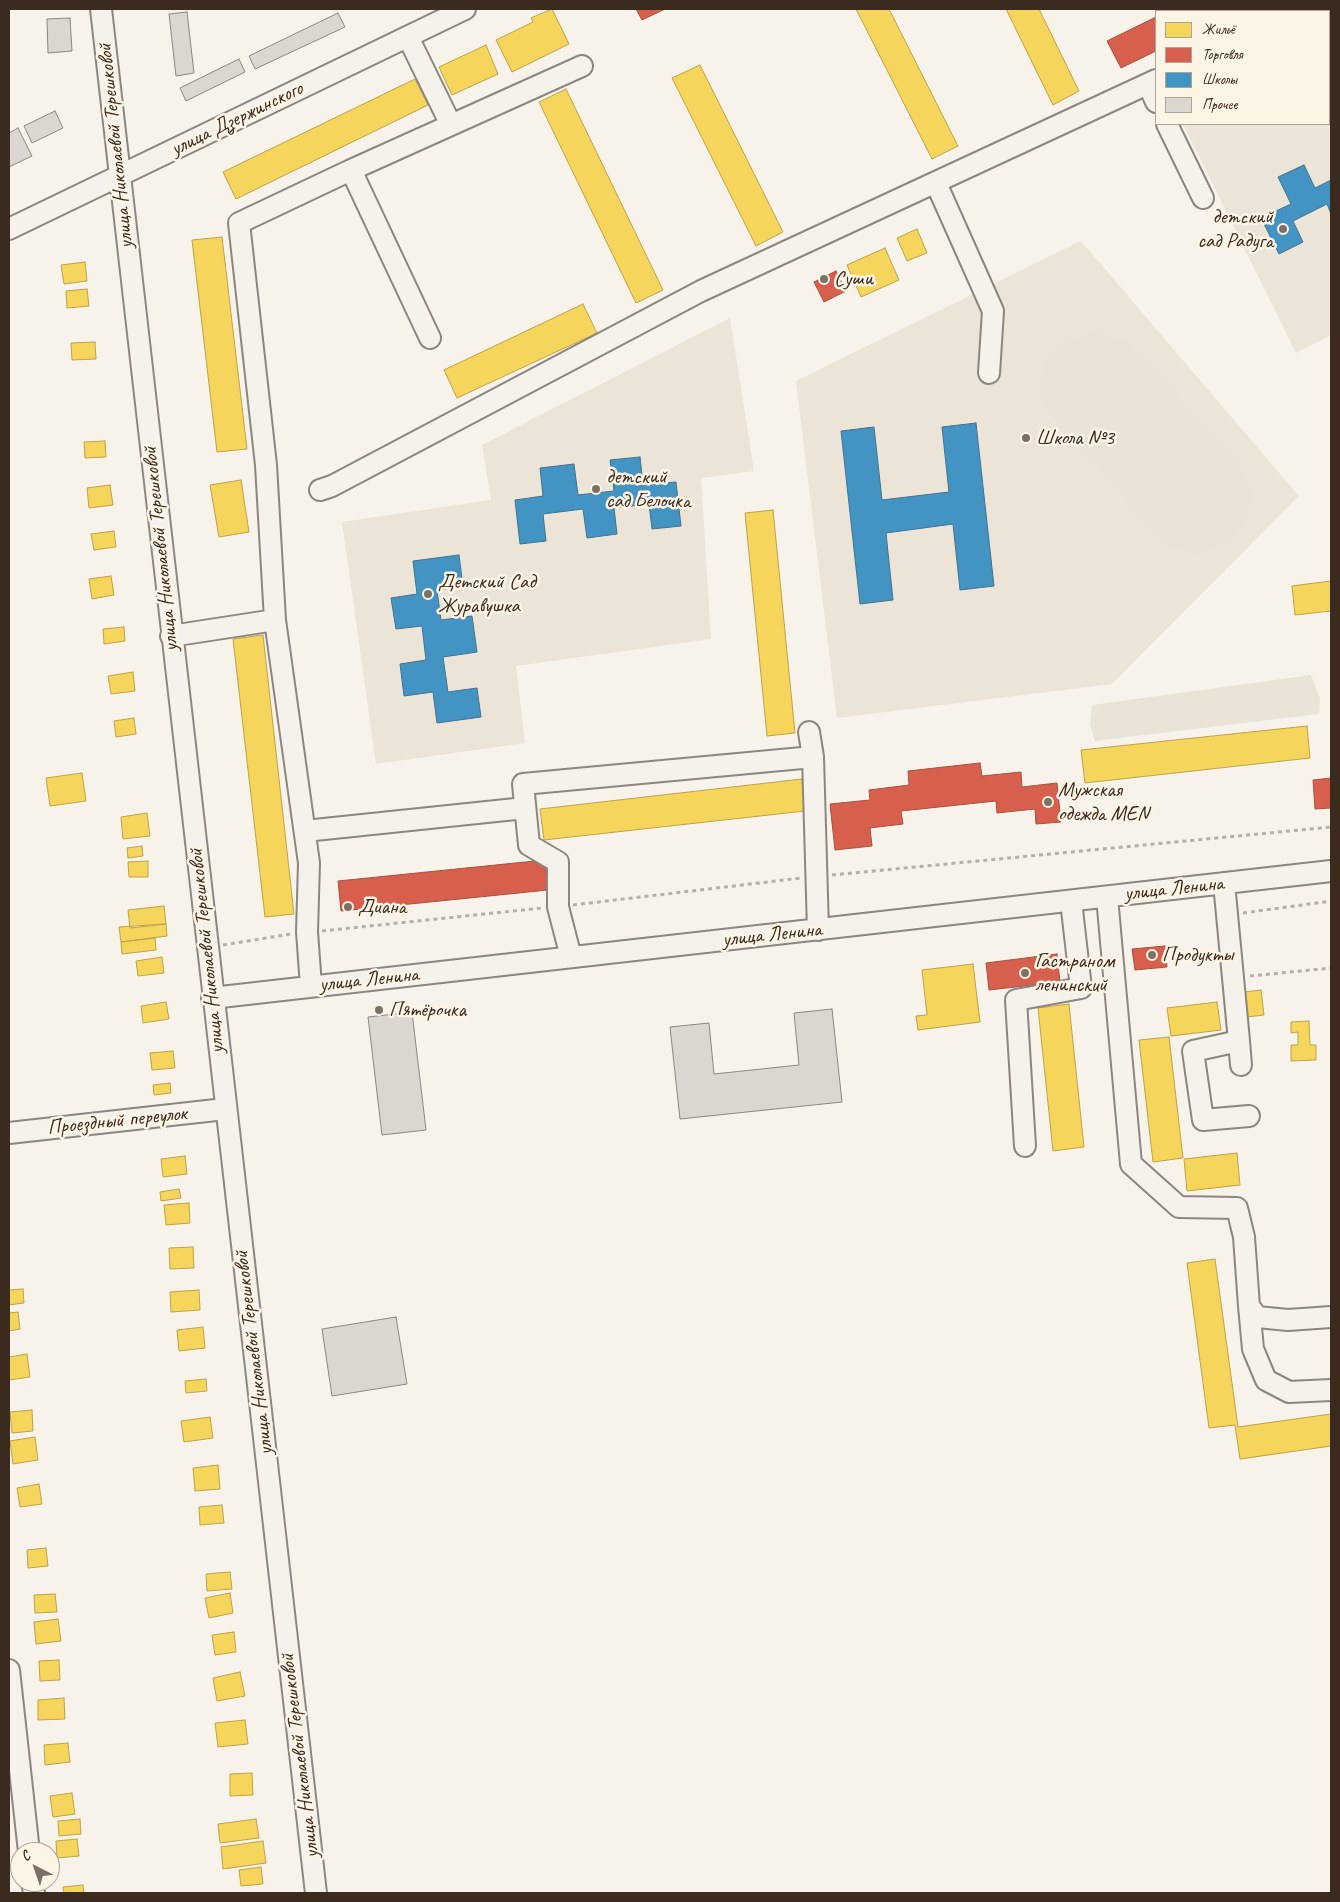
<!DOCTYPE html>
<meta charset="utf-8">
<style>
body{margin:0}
#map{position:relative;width:1340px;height:1902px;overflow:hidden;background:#f7f3ea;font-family:Caveat,sans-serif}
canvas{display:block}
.frame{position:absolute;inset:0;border:10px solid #3b2a1e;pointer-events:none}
.legend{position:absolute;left:1155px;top:10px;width:175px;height:115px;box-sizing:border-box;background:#fcf5e5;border:1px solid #afa495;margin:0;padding:6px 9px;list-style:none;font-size:15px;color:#3b2a1e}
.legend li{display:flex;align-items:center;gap:10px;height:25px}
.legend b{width:25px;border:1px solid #afa495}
.north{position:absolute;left:10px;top:1842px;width:50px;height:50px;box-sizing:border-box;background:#fcf5e5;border:1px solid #afa495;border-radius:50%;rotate:319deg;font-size:14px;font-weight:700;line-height:20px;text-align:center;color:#3b2a1e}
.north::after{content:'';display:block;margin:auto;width:18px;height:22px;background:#7d7065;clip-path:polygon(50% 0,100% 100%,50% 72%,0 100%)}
</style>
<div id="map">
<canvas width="1340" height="1902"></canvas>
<div class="frame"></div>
<ul class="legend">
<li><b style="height:14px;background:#f6d55c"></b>Жильё</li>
<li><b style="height:14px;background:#d6604d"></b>Торговля</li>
<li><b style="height:14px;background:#4393c3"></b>Школы</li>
<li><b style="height:14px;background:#dbd7d0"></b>Прочее</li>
</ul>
<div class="north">С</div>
</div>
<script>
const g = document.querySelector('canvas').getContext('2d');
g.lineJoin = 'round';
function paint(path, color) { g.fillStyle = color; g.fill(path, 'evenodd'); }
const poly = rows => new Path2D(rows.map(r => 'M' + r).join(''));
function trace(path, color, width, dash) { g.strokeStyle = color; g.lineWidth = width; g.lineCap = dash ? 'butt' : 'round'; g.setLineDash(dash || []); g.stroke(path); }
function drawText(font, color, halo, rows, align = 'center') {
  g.font = font + ' Caveat,sans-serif'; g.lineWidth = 5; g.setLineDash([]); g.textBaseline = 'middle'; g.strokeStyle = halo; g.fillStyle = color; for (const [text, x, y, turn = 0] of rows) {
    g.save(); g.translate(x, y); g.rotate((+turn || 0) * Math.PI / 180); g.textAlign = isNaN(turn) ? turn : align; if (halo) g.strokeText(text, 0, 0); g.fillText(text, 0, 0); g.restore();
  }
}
const built = poly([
 [1331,33,1331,335,1296,353,1183,124,1329,124,1329,35],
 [1081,241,1299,496,1112,684,837,718,796,381],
 [730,318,754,471,701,478,711,639,516,666,525,743,376,764,342,522,491,500,482,445]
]);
const green = poly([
 [1094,332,1128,342,1243,470,1252,492,1250,507,1242,528,1224,544,1199,555,1170,547,1046,410,1038,383,1049,358,1071,340],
 [1311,675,1320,699,1319,714,1095,741,1090,725,1092,705]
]);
const homes = poly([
 [552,9,569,44,512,72,496,40,533,22,531,18,552,9],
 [856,9,889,9,958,146,932,159,856,9],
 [1006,9,1039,9,1079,91,1053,105,1006,9],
 [486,45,498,74,452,95,439,67,486,45],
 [700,65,783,232,756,246,672,78,700,65],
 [415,79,428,105,236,199,223,172,415,79],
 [566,89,663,290,636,303,539,102,566,89],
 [917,229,927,253,907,261,897,238,917,229],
 [222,237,247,449,217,452,192,240,222,237],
 [885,248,899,280,861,297,847,265,885,248],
 [85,262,87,281,64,284,61,265,85,262],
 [87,289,89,306,67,308,66,291,87,289],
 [583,304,597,333,457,398,444,370,583,304],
 [95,342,96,359,72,360,71,343,95,342],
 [105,441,106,457,85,458,84,442,105,441],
 [241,480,249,532,219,537,210,485,241,480],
 [110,485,113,505,89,508,87,488,110,485],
 [773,510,795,733,767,736,745,513,773,510],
 [114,531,116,547,94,550,91,534,114,531],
 [111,576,114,595,92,599,89,579,111,576],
 [1331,581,1331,611,1295,615,1292,586,1331,581],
 [124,627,125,641,104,644,103,629,124,627],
 [263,635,294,914,265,917,233,639,263,635],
 [133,672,135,691,111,694,108,676,133,672],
 [134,718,136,734,116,737,114,721,134,718],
 [1307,726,1310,758,1085,783,1081,750,1307,726],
 [82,773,86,801,50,806,46,778,82,773],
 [802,779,805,811,544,840,540,809,802,779],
 [147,813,150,836,123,839,121,817,147,813],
 [142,846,143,856,128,858,127,848,142,846],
 [148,861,148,877,129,877,128,862,148,861],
 [164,906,166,924,130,928,128,910,164,906],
 [166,924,167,936,121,942,119,927,166,924],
 [155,938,156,950,122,954,121,942,155,938],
 [162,957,164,973,138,976,136,961,162,957],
 [973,964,980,1022,918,1030,916,1016,927,1015,922,970,973,964],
 [1261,990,1264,1015,1247,1017,1244,992,1261,990],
 [166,1002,169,1019,143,1023,141,1006,166,1002],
 [1217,1002,1221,1030,1171,1036,1167,1008,1217,1002],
 [1069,1004,1084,1147,1053,1151,1038,1008,1069,1004],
 [1309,1021,1310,1045,1316,1045,1316,1060,1291,1061,1291,1045,1298,1045,1298,1032,1291,1033,1291,1022,1309,1021],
 [1169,1037,1183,1158,1153,1162,1139,1040,1169,1037],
 [173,1051,175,1068,152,1070,150,1053,173,1051],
 [170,1083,171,1093,154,1095,153,1085,170,1083],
 [1237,1153,1240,1185,1187,1191,1184,1159,1237,1153],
 [185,1156,187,1174,163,1177,161,1159,185,1156],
 [179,1189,181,1198,161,1201,160,1192,179,1189],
 [189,1203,190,1223,166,1225,164,1205,189,1203],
 [193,1247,194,1268,170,1269,169,1248,193,1247],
 [1215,1259,1238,1427,1331,1414,1331,1446,1240,1459,1235,1425,1209,1428,1187,1263,1215,1259],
 [23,1289,24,1303,9,1305,9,1290,23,1289],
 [199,1290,200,1310,171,1312,170,1292,199,1290],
 [18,1312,20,1329,9,1331,9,1313,18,1312],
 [203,1327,205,1348,179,1351,177,1330,203,1327],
 [27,1354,30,1377,9,1380,9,1357,27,1354],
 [206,1379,207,1391,186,1393,185,1381,206,1379],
 [32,1410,33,1431,12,1433,10,1412,32,1410],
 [210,1417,213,1438,184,1442,181,1421,210,1417],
 [35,1437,38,1460,13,1464,10,1441,35,1437],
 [218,1465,220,1489,195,1491,193,1468,218,1465],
 [39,1484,42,1504,20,1507,17,1488,39,1484],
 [222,1505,224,1523,200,1525,199,1507,222,1505],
 [46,1548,48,1566,28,1568,27,1550,46,1548],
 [230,1572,232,1589,207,1591,206,1574,230,1572],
 [230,1593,233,1613,209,1618,205,1598,230,1593],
 [55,1594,57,1612,35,1613,34,1595,55,1594],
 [58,1619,61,1641,36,1644,34,1622,58,1619],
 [234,1632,236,1652,215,1655,212,1635,234,1632],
 [59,1660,60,1680,40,1681,39,1661,59,1660],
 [240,1672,245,1696,217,1701,213,1678,240,1672],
 [64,1698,65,1719,38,1720,38,1700,64,1698],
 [245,1720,248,1744,218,1747,215,1723,245,1720],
 [68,1743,70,1762,45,1765,44,1745,68,1743],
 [252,1773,253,1795,230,1796,230,1774,252,1773],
 [72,1793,75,1814,53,1817,50,1796,72,1793],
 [80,1819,81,1834,59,1836,58,1821,80,1819],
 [256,1819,259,1838,220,1843,218,1824,256,1819],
 [77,1839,79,1856,57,1858,56,1841,77,1839],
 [263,1841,266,1863,223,1869,221,1847,263,1841],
 [261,1867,263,1884,241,1886,239,1870,261,1867],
 [83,1885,84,1893,64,1893,63,1887,83,1885]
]);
const shops = poly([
 [636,9,665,9,642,20,636,9],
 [1173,9,1243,9,1238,11,1168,11,1173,9],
 [1156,17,1156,51,1121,68,1107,41,1156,17],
 [836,271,846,291,824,302,814,282,836,271],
 [980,763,982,776,1021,772,1022,787,1057,783,1061,822,1036,824,1035,809,997,813,996,801,901,811,903,824,870,828,872,846,835,850,830,804,870,800,869,790,909,785,908,771,980,763],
 [1331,778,1331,808,1315,809,1313,780,1331,778],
 [545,860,548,890,341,911,338,881,545,860],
 [1165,946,1167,967,1135,970,1132,949,1165,946],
 [1057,954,1060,982,989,990,986,963,1057,954]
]);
const schools = poly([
 [1304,165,1315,188,1331,180,1331,214,1327,204,1293,221,1303,242,1279,254,1261,218,1291,204,1278,177,1304,165],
 [976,423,994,586,960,590,953,524,886,533,893,600,860,604,841,431,874,427,882,500,949,492,942,427,976,423],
 [640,457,643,485,676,482,681,526,652,529,649,504,614,508,617,534,587,538,583,509,543,514,546,541,520,544,515,500,543,496,540,468,574,464,578,495,614,491,610,460,640,457],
 [459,555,463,587,437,590,441,620,472,616,477,652,443,657,448,692,477,688,481,717,437,723,433,692,404,696,400,664,426,660,422,626,396,629,391,598,417,594,413,561,459,555]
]);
const building = poly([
 [187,12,194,73,176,76,169,14,187,12],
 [338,13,345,27,255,69,249,56,338,13],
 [70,18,72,51,48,53,47,19,70,18],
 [239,59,245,72,186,101,180,88,239,59],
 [55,111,63,128,32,143,24,126,55,111],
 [18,128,32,156,9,167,9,133,18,128],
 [832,1009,842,1102,680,1119,670,1027,709,1023,714,1074,799,1065,794,1013,832,1009],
 [412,1012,426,1130,382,1135,368,1017,412,1012],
 [396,1317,407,1384,332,1396,322,1329,396,1317]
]);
const path = poly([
 [832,875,1331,827],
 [573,905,801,878],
 [1243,913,1331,901],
 [322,931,542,908],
 [223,945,291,934],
 [1250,976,1331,968]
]);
const minor = poly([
 [101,9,316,1893],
 [1310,11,1316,9],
 [408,37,451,125],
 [1148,84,1156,102],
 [1167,124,1203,198],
 [351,170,582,66],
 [936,183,993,311,989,373],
 [9,229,465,9],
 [320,490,332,486,701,291,1156,80],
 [275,620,309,863,307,932,311,986],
 [171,636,275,620,266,465,239,223,351,170,430,338],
 [809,732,813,757,818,930],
 [305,831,525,808],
 [1224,883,1239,1041,1193,1051,1203,1120,1249,1116],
 [1107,897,1131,1164,1179,1207,1237,1208,1244,1237,1249,1306,1257,1317,1288,1320,1331,1317],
 [571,957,558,907,558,862,529,845,523,784,813,757],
 [212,998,1331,871],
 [1239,1041,1241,1065],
 [9,1133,225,1109],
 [1025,1146,1016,1000,1081,988,1071,901],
 [1249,1306,1253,1349,1266,1380,1289,1392,1331,1390],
 [9,1670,29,1852],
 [32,1882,34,1893]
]);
const markers = [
 [1283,229,5,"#7d7065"],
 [824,279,5,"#7d7065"],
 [1026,438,5,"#7d7065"],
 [596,489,5,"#7d7065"],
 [428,594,5,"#7d7065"],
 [1048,802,5,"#7d7065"],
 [348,907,5,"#7d7065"],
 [1152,955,5,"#7d7065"],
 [1025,973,5,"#7d7065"],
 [379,1010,5,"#7d7065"]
];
const streetNames = [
 ["улица Дзержинского",237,119,-26],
 ["улица Николаевой Терешковой",116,146,-96],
 ["улица Николаевой Терешковой",161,549,-96],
 ["улица Ленина",1174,889,-6],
 ["улица Ленина",772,935,-6],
 ["улица Николаевой Терешковой",207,951,-96],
 ["улица Ленина",369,980,-6],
 ["Проездный переулок",117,1121,-6],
 ["улица Николаевой Терешковой",254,1353,-97],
 ["улица Николаевой Терешковой",300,1756,-97]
];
const poiNames = [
 ["детский",1273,217,"right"],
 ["сад Радуга",1273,241,"right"],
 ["Суши",834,279],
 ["Школа №3",1036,438],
 ["детский",606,477],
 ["сад Белочка",606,501],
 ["Детский Сад",438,582],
 ["Журавушка",438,606],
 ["Мужская",1058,790],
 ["одежда MEN",1058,814],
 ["Диана",358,907],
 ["Продукты",1162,955],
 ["Гастраном",1035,961],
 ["ленинский",1035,985],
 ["Пятёрочка",389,1010]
];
paint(built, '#ebe4d7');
paint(green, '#eae4d7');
paint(homes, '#f6d55c');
trace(homes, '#bea249', 1);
paint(shops, '#d6604d');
trace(shops, '#a8503f', 1);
paint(schools, '#4393c3');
trace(schools, '#417492', 1);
paint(building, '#dbd7d0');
trace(building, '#8b867f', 1);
trace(minor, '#8b867f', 24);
trace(path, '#b3afa9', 3, [4, 4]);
trace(minor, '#f5f2ec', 20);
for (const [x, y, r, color] of markers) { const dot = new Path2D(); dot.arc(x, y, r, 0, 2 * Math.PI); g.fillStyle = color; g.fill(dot); trace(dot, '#fcf5e5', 2); }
drawText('21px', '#3b2a1e', '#fcf5e5', streetNames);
drawText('21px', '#3b2a1e', '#fcf5e5', poiNames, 'left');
</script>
